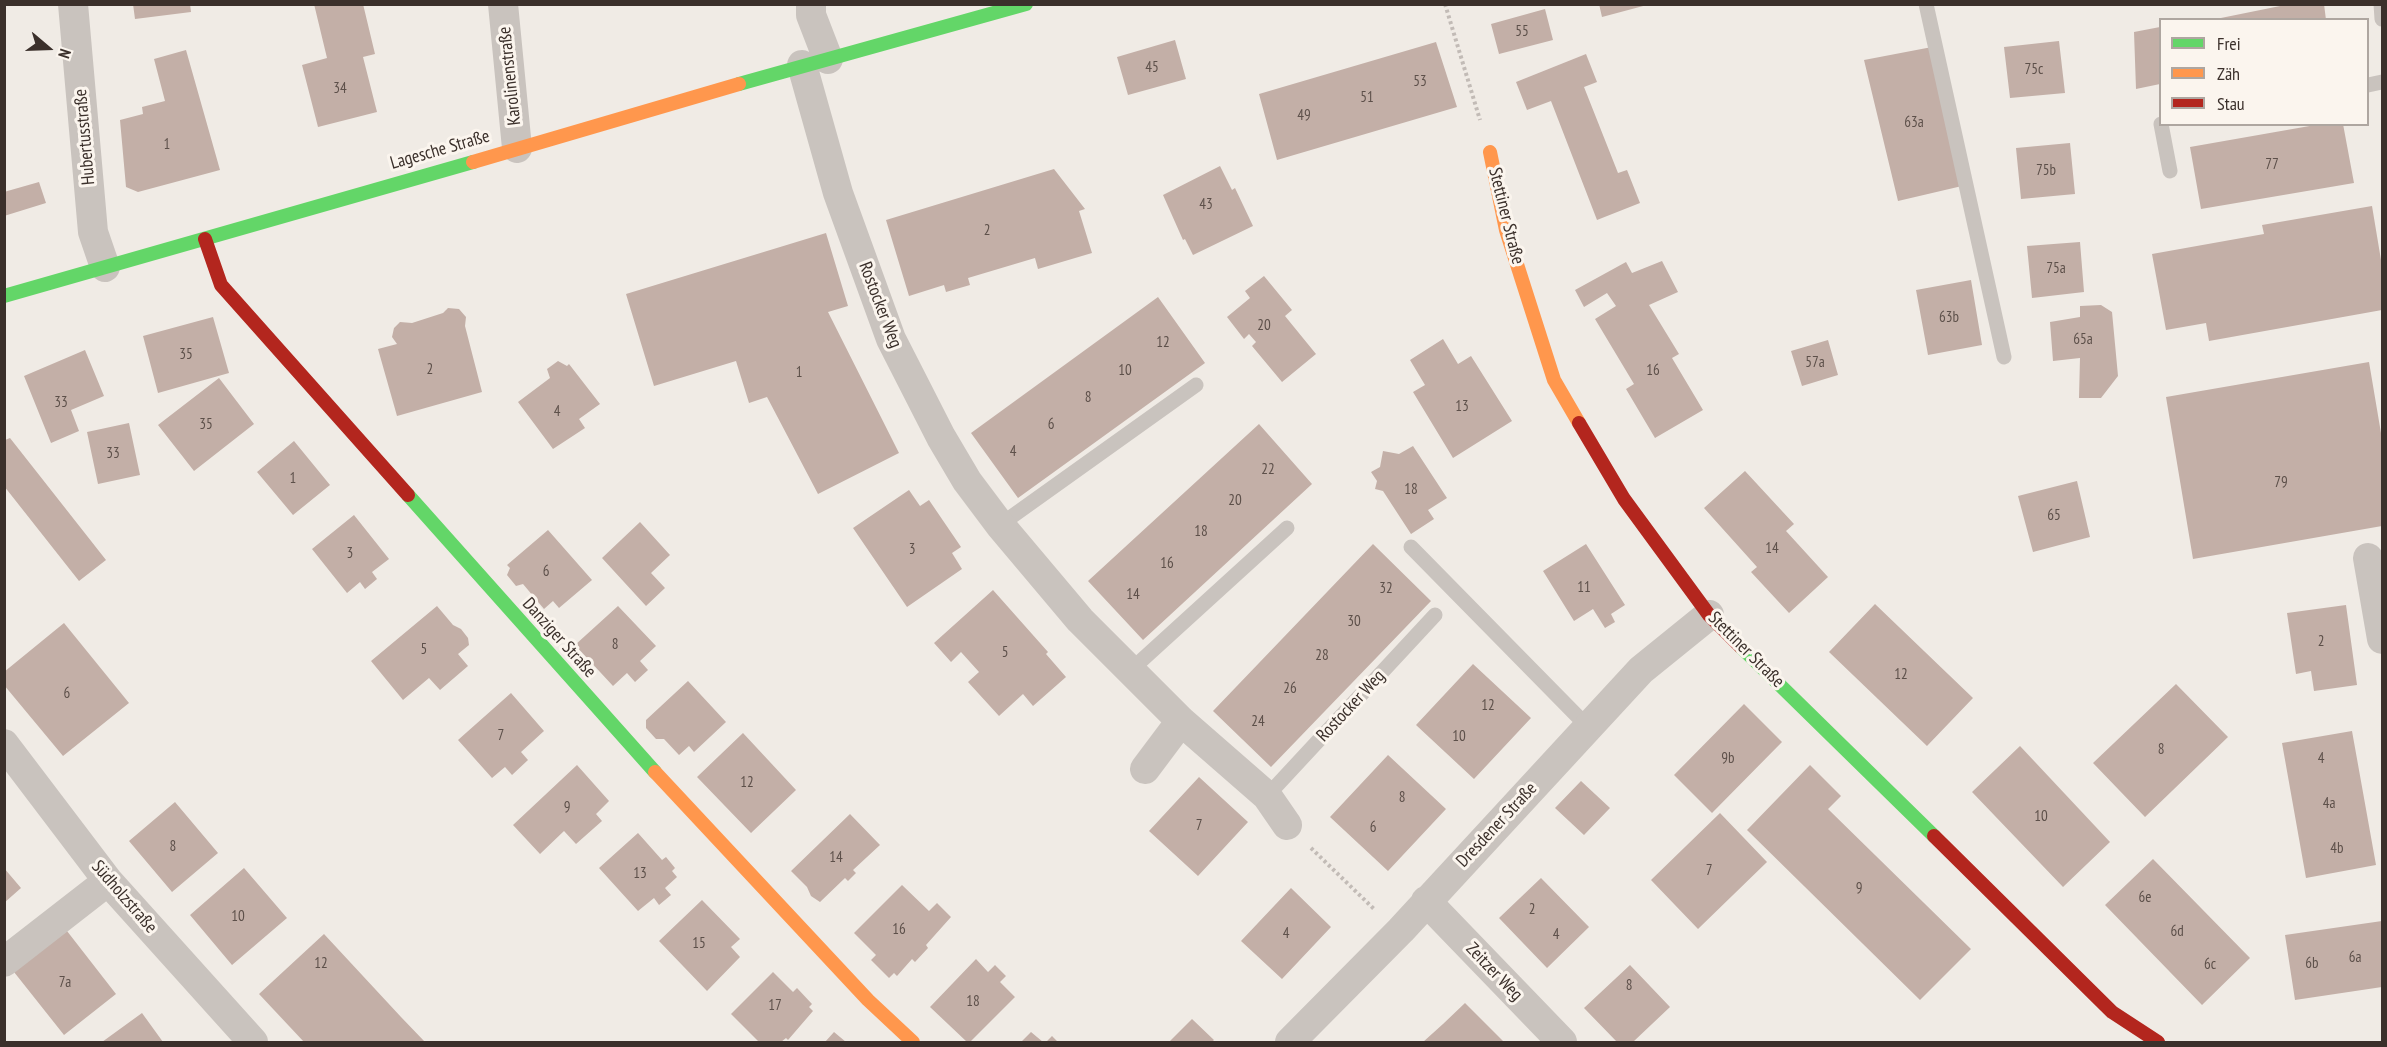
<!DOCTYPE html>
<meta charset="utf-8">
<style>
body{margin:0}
#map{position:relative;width:2387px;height:1047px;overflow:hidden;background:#f0ebe5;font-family:"PT Sans Narrow",sans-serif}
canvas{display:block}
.frame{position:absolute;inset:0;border:6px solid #3b302b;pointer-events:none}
.legend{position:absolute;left:2159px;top:18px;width:210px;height:108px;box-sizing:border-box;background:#fbf5ee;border:2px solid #aea6a0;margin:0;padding:8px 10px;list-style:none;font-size:18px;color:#3b302b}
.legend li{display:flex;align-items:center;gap:12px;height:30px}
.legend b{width:30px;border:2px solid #aea6a0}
.north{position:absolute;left:18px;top:18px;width:60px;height:60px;-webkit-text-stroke:4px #fbf5ee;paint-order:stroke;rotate:109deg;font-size:16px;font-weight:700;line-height:24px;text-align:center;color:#3b302b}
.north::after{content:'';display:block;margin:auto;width:21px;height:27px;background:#3b302b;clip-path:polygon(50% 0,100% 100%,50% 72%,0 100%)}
</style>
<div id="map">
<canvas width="2387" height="1047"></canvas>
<div class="frame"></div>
<ul class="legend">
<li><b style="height:8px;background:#63d668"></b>Frei</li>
<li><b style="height:8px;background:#ff974d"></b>Zäh</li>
<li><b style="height:8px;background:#b3261e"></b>Stau</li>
</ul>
<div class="north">N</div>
</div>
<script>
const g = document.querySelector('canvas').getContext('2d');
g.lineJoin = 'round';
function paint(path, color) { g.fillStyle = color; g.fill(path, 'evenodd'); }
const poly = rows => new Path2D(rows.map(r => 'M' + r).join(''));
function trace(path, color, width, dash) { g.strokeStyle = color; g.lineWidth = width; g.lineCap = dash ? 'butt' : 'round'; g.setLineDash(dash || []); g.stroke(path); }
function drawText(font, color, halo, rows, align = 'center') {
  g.font = font + ' "PT Sans Narrow",sans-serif'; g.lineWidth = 6; g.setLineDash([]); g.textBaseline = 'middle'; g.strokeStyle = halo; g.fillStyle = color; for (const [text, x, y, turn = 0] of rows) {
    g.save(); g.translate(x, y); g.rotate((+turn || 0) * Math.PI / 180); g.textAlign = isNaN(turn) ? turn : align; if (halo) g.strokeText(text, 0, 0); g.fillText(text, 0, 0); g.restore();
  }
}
const building = poly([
 [133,4,190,4,191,12,135,19],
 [314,4,363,4,375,54,363,57,377,112,318,127,302,65,327,58],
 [1599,4,1647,4,1647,5,1602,17],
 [2290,4,2324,4,2326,20,2211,20],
 [1545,9,1553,40,1499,54,1491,24],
 [2160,27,2160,84,2136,89,2134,32],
 [1175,40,1186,79,1128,95,1117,57],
 [2059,41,2065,93,2010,98,2004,47],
 [1436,42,1457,107,1277,160,1259,94],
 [1932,47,1962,186,1898,201,1864,60],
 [186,50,220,170,138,192,126,187,120,120,143,114,142,107,165,101,154,59],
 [1586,54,1597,82,1584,87,1618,173,1627,170,1640,203,1597,220,1551,101,1527,110,1516,82],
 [2321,124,2343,124,2354,183,2201,209,2190,147],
 [2070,143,2075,194,2021,199,2016,148],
 [1220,166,1232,190,1235,188,1253,226,1193,255,1185,239,1183,240,1163,195],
 [1054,169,1085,209,1079,211,1092,253,1038,269,1035,258,968,278,970,285,946,292,944,285,909,296,886,220],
 [39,182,46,203,4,216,4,192],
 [2372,206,2382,266,2382,310,2209,341,2206,323,2166,330,2152,254,2264,234,2262,225],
 [826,233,848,306,828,312,899,453,818,494,767,397,749,403,736,361,654,386,626,294],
 [2080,242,2084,292,2032,298,2027,246],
 [1662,261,1678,292,1649,305,1679,354,1672,358,1703,410,1655,438,1626,389,1634,384,1595,319,1616,306,1607,293,1584,307,1575,290,1626,262,1632,273],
 [1264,276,1292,310,1285,316,1316,354,1282,382,1252,346,1256,342,1249,334,1244,339,1227,317,1250,298,1245,291],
 [1971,280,1982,345,1928,355,1916,290],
 [1158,297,1205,363,1018,498,971,433],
 [2101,305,2112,312,2118,376,2101,398,2079,398,2080,358,2053,361,2050,322,2080,317,2080,306],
 [448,308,459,309,466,317,465,326,482,392,397,416,378,349,397,344,392,337,394,328,400,322,412,323,443,313],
 [213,317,229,373,158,393,143,336],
 [1443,339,1458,364,1471,356,1512,421,1453,458,1413,392,1425,385,1410,360],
 [1828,340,1838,375,1802,386,1791,351],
 [85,350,104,396,71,410,79,431,51,443,24,376],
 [558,361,567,366,569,364,600,404,579,419,585,428,553,449,518,402,550,378,547,369],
 [2369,362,2382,439,2382,526,2193,559,2166,397],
 [219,378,254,424,194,471,158,425],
 [129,423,140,475,98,484,87,432],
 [1259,424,1312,484,1143,640,1088,581],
 [10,438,106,560,79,581,4,486,5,440],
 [294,441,330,485,293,515,257,472],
 [1413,446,1447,498,1428,510,1434,519,1411,534,1383,491,1375,489,1377,481,1371,472,1380,467,1383,451,1399,454],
 [1745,471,1794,524,1786,531,1828,577,1789,613,1751,572,1757,567,1704,508],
 [2077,481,2090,537,2033,552,2018,496],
 [909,490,920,506,929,500,961,547,952,553,962,569,907,607,853,528],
 [354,515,389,559,372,572,377,579,365,589,360,582,347,593,312,549],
 [640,522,670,555,651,573,665,588,646,606,602,558],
 [548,530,592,580,559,608,553,601,544,609,523,584,516,586,507,575,510,568,507,565],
 [1373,544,1431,601,1271,767,1213,711],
 [1586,544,1625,605,1611,614,1615,622,1605,628,1593,609,1574,621,1543,571],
 [993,590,1048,652,1046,654,1066,677,1033,706,1023,694,999,716,968,682,979,672,961,652,951,662,934,643],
 [1875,604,1973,698,1927,746,1829,652],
 [2346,605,2357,685,2314,691,2311,671,2296,674,2287,613],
 [437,606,453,625,461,629,468,638,469,645,458,654,468,666,440,690,429,678,403,700,371,661],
 [618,606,656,646,640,661,648,670,635,682,627,673,613,686,575,645],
 [64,623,129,703,63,756,4,685,4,672],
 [1473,664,1531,718,1474,779,1416,725],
 [688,681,726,722,694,752,689,746,679,755,664,739,656,739,646,728,646,720],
 [2176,684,2228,737,2145,817,2093,763],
 [511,693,544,731,521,752,528,760,512,775,505,767,492,778,458,740],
 [1744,704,1782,742,1712,813,1674,775],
 [2352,731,2376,865,2306,878,2282,743],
 [743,733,796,790,751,833,697,777],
 [2020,746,2110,842,2063,887,1972,792],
 [1388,755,1446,809,1388,871,1330,817],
 [577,765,609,801,596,814,602,821,576,844,564,831,540,854,513,825],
 [1810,765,1841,796,1828,809,1971,949,1920,1000,1747,830],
 [1199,777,1248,822,1198,876,1149,831],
 [1581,781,1610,808,1584,835,1555,808],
 [175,802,218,853,172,892,129,841],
 [1720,813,1767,862,1698,929,1651,880],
 [850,814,880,845,853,870,856,873,848,881,845,878,820,902,811,896,807,887,791,871],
 [638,833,662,860,666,857,675,868,672,871,677,877,665,888,671,895,659,905,654,898,638,911,599,868],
 [2153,859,2250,958,2202,1005,2105,905],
 [4,868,21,888,4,903],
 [244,868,287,918,232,965,190,915],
 [1541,878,1589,927,1547,968,1499,918],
 [902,885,929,911,937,903,951,917,926,945,928,948,915,962,912,959,897,976,894,973,889,978,871,960,876,955,854,933],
 [1291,888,1331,927,1282,979,1241,941],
 [702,900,740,939,731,947,740,957,707,991,659,941],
 [2382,921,2382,987,2295,1000,2285,935],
 [67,931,116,994,64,1035,14,972],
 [324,934,401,1017,425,1042,304,1042,259,994],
 [976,959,988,972,995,965,1006,976,1000,982,1015,997,970,1042,967,1042,930,1007],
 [1630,965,1670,1007,1633,1042,1617,1042,1584,1008],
 [773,972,793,992,797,988,812,1004,809,1007,813,1011,788,1040,786,1038,781,1042,759,1042,731,1014],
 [1465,1003,1504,1042,1423,1042,1443,1024],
 [142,1013,163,1042,102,1042],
 [1192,1019,1214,1040,1212,1042,1169,1042],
 [834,1032,846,1042,825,1042],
 [1031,1032,1043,1042,1021,1042],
 [1052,1036,1058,1042,1046,1042]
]);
const path = poly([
 [1445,4,1480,120],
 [1311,848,1374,909]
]);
const lane = poly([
 [1926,4,2004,357],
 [2381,4,2382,19],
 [2368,85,2382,82],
 [2161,124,2170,171],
 [1000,525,1196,385],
 [1411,547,1588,727],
 [1131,670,1287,528],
 [1267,796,1435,615]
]);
const street = poly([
 [73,4,93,232,105,267],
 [503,4,517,148],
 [811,4,811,15,828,59],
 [802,65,838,193,891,339,941,437,967,481,1000,525,1080,620,1181,721,1267,796,1287,825],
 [2368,558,2382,639],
 [4,744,108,881,253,1042],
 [1145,769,1181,721],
 [1426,901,1562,1042],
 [4,962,108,881],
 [1290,1042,1401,930,1641,670,1709,615]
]);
const fast = poly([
 [739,84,1026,4],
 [4,296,473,162],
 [408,495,655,772],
 [1741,647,1934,836]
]);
const slow = poly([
 [1490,152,1506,230,1554,380,1579,423],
 [473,162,739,84],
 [655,772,868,1000,913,1042]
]);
const jam = poly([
 [205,239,221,285,408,495],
 [1579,423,1624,499,1709,615,1741,647],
 [1934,836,2112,1012,2158,1042]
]);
const numberNames = [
 ["55",1522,32],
 ["45",1152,68],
 ["75c",2034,70],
 ["53",1420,82],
 ["34",340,89],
 ["51",1367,98],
 ["49",1304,116],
 ["63a",1914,123],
 ["1",167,145],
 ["77",2272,165],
 ["75b",2046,171],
 ["43",1206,205],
 ["2",987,231],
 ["75a",2056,269],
 ["63b",1949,318],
 ["20",1264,326],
 ["65a",2083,340],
 ["12",1163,343],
 ["35",186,355],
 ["57a",1815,363],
 ["2",430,370],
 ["10",1125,371],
 ["16",1653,371],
 ["1",799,373],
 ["8",1088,398],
 ["33",61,403],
 ["13",1462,407],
 ["4",557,412],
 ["35",206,425],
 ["6",1051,425],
 ["4",1013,452],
 ["33",113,454],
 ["22",1268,470],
 ["1",293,479],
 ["79",2281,483],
 ["18",1411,490],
 ["20",1235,501],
 ["65",2054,516],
 ["18",1201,532],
 ["14",1772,549],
 ["3",912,550],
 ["3",350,554],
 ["16",1167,564],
 ["6",546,572],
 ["11",1584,588],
 ["32",1386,589],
 ["14",1133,595],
 ["30",1354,622],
 ["2",2321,642],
 ["8",615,645],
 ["5",424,650],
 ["5",1005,653],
 ["28",1322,656],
 ["12",1901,675],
 ["26",1290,689],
 ["6",67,694],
 ["12",1488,706],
 ["24",1258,722],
 ["7",501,736],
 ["10",1459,737],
 ["8",2161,750],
 ["9b",1728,759],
 ["4",2321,759],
 ["12",747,783],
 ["8",1402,798],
 ["4a",2329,804],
 ["9",567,808],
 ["10",2041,817],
 ["7",1199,826],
 ["6",1373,828],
 ["8",173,847],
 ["4b",2337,849],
 ["14",836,858],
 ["7",1709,871],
 ["13",640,874],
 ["9",1859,889],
 ["6e",2145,898],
 ["2",1532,910],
 ["10",238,917],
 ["16",899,930],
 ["6d",2177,932],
 ["4",1286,934],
 ["4",1556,935],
 ["15",699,944],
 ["6a",2355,958],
 ["12",321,964],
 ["6b",2312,964],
 ["6c",2210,965],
 ["7a",65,983],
 ["8",1629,986],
 ["18",973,1002],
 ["17",775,1006]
];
const streetNames = [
 ["Karolinenstraße",510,76,-96],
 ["Hubertusstraße",85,137,-95],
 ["Lagesche Straße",440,150,-16],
 ["Stettiner Straße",1506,216,76],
 ["Rostocker Weg",880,305,69],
 ["Danziger Straße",559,638,48],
 ["Stettiner Straße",1746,650,45],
 ["Rostocker Weg",1351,706,-47],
 ["Dresdener Straße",1497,825,-47],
 ["Südholzstraße",124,897,49],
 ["Zeitzer Weg",1494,972,46]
];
paint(building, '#c3afa7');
trace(path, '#c2bbb6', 4, [3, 3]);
trace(lane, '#c9c3be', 15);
trace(street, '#c9c3be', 30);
trace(fast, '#63d668', 14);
trace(slow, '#ff974d', 14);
trace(jam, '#b3261e', 14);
drawText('15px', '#5d504a', null, numberNames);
drawText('18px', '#3b302b', '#fbf5ee', streetNames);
</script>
